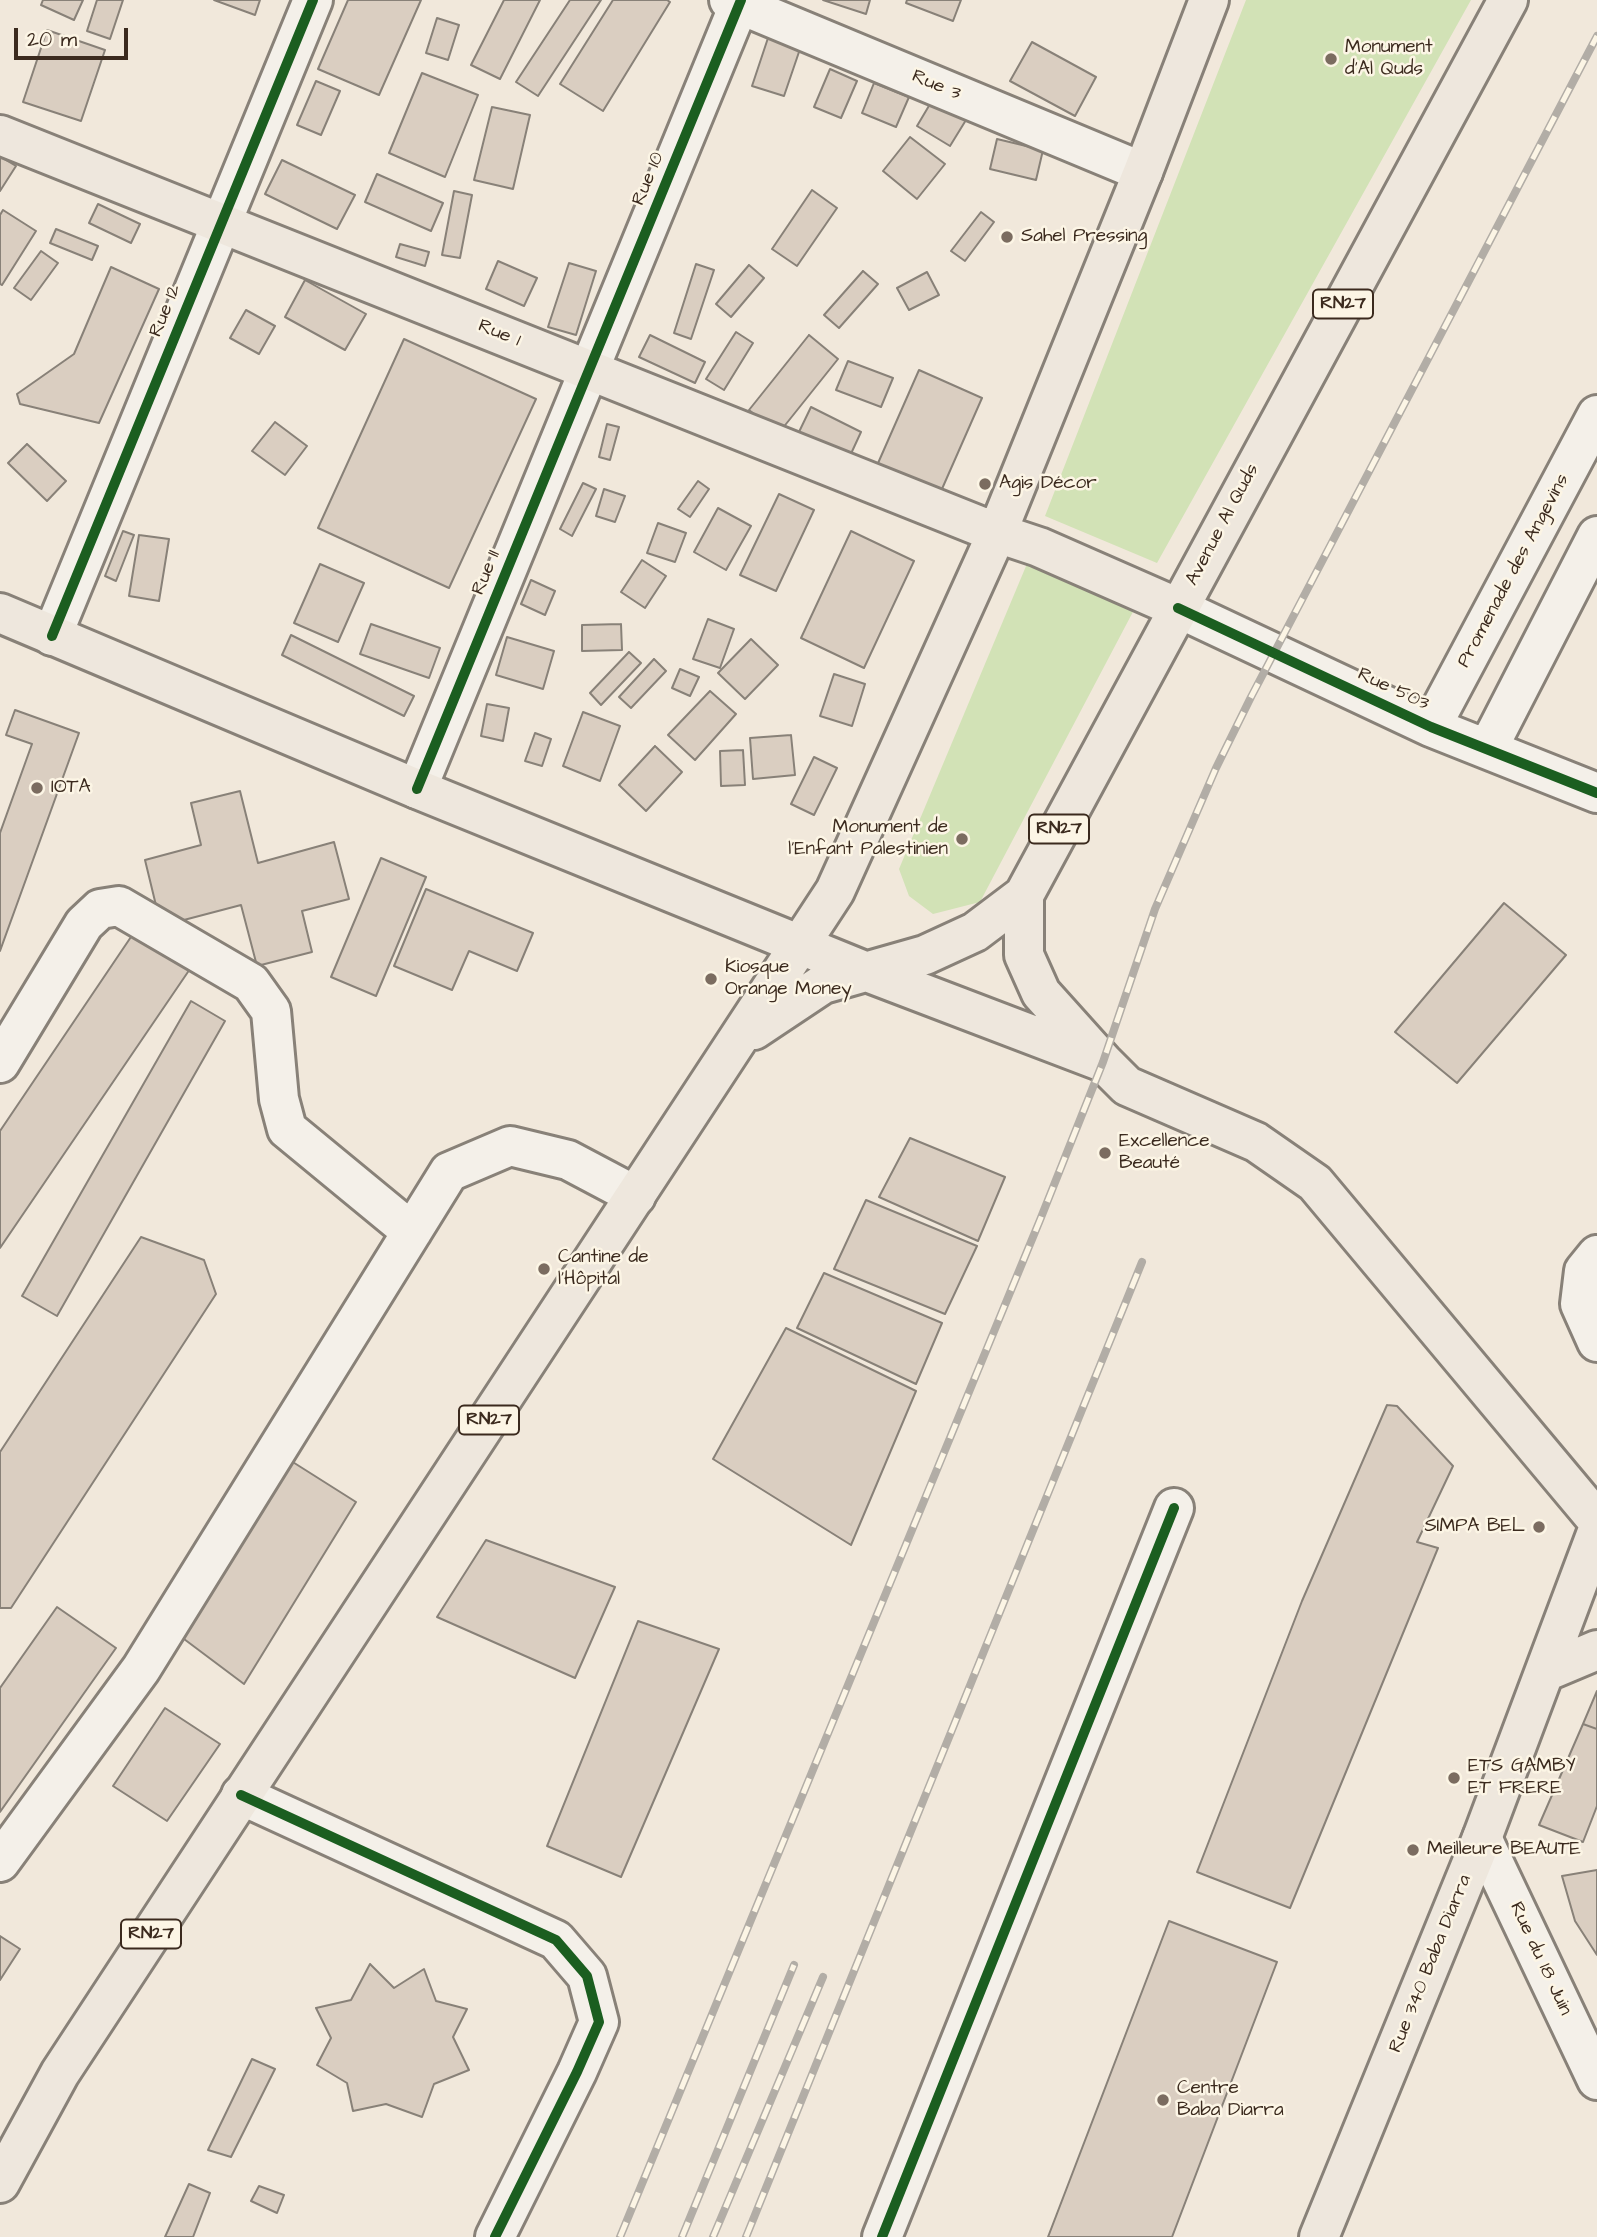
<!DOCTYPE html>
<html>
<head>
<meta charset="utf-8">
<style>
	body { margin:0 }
	#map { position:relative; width:1597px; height:2237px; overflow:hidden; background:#f1e8db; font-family:"Architects Daughter",sans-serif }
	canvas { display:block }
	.scale { position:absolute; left:14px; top:28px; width:114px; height:32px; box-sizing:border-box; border:4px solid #3b2a1e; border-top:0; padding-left:9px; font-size:21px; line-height:24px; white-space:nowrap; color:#3b2a1e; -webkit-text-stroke:5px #fcf5e5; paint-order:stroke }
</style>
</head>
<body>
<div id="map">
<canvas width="1597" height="2237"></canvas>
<div class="scale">20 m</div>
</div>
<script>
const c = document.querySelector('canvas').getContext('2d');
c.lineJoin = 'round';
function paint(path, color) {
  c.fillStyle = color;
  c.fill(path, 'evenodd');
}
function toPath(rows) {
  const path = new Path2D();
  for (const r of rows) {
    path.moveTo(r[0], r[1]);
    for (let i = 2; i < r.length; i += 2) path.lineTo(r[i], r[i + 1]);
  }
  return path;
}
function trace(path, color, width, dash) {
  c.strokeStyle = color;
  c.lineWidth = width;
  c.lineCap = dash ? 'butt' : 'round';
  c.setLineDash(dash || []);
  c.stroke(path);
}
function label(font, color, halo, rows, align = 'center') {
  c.font = font + ' "Architects Daughter",sans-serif';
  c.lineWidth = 5;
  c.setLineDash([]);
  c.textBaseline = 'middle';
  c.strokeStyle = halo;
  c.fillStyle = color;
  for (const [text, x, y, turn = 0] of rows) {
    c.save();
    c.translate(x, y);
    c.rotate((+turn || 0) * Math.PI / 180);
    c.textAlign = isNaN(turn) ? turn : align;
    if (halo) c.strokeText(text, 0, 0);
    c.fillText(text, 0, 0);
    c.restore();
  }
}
paint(toPath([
	[1246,0,1471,0,1157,563,1045,516],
	[1029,559,1135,608,980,902,933,914,909,896,899,869]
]), '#d2e2b6');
const building = toPath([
	[43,0,83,0,74,20,41,5,43,0],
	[97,0,123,0,110,39,87,31,97,0],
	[214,0,260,0,255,15,214,0],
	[348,0,421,0,379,95,318,69,348,0],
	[504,0,540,0,500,79,471,65,504,0],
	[570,0,601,0,538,96,516,82,570,0],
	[613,0,667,0,670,2,603,111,560,84,613,0],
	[823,0,870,0,866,14,823,0],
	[907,0,961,0,953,21,906,3,907,0],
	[437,18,459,25,448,60,426,53,437,18],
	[47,30,105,50,81,121,23,102,47,30],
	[768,38,800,49,784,96,752,86,768,38],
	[1032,42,1096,77,1075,116,1010,81,1032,42],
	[830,69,857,81,841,118,814,107,830,69],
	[422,73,478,95,445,177,389,153,422,73],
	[316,81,340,91,321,135,297,125,316,81],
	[874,83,909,97,896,127,862,113,874,83],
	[933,99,966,120,950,146,917,126,933,99],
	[492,107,530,115,513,189,474,180,492,107],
	[910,137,945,164,917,199,883,171,910,137],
	[997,139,1043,150,1036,180,990,169,997,139],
	[1,157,16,166,0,191,0,158,1,157],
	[282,160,355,195,337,229,265,194,282,160],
	[377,174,443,203,431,231,365,202,377,174],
	[812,190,837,208,797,266,772,249,812,190],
	[454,191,472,195,460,258,442,255,454,191],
	[98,204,140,224,131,243,89,223,98,204],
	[3,210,36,231,2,285,0,284,0,215,3,210],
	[981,212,994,222,965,261,951,251,981,212],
	[56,229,98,246,92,260,50,243,56,229],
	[400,244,429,252,425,266,396,257,400,244],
	[41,251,58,263,31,300,14,288,41,251],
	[498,261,537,278,524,306,486,289,498,261],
	[569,263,596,271,576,335,548,327,569,263],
	[696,264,714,270,691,339,674,333,696,264],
	[749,265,764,278,731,317,716,304,749,265],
	[111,267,159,289,99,423,20,404,17,394,74,354,111,267],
	[863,271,878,284,839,328,824,315,863,271],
	[927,272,939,295,909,310,897,288,927,272],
	[305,280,366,314,345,350,285,317,305,280],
	[246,310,275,326,259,354,230,338,246,310],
	[736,332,753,343,724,390,706,379,736,332],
	[650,335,705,362,695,383,639,357,650,335],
	[809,335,838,359,778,434,749,410,809,335],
	[404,339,536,399,449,588,318,528,404,339],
	[848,361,893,378,881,407,836,390,848,361],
	[919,370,982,398,938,498,875,470,919,370],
	[811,407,861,432,849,458,798,434,811,407],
	[275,422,307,446,285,475,252,451,275,422],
	[607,424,619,427,610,460,599,457,607,424],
	[27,444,66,481,47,501,8,463,27,444],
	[698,481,709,489,690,517,678,509,698,481],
	[583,483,596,489,572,536,560,529,583,483],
	[604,489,625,496,615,522,596,516,604,489],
	[779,494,814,510,776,591,740,575,779,494],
	[718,508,751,526,726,570,694,552,718,508],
	[658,523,686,533,675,562,647,553,658,523],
	[123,531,134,535,116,581,105,576,123,531],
	[851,531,914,561,864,668,801,638,851,531],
	[139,535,169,539,159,601,129,596,139,535],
	[642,560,666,576,645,608,621,592,642,560],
	[320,564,364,583,338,642,294,623,320,564],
	[531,580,555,591,545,615,521,604,531,580],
	[708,619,734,629,720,668,693,659,708,619],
	[371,624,440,648,429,678,360,654,371,624],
	[621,624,622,650,582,651,582,625,621,624],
	[291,635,414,696,404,716,282,655,291,635],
	[507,637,554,651,543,689,496,675,507,637],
	[751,639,778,665,745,699,718,673,751,639],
	[629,652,641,663,601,705,590,693,629,652],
	[654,659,666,671,631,708,619,697,654,659],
	[680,669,699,677,690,696,672,688,680,669],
	[834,674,865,684,852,726,820,716,834,674],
	[710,691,736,714,695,760,668,735,710,691],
	[487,704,509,708,503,741,481,736,487,704],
	[15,710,79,733,0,951,0,833,32,744,6,735,15,710],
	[583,712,620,726,600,781,563,766,583,712],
	[535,733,551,739,542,766,525,761,535,733],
	[791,735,795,775,753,779,750,738,791,735],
	[655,746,682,772,646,811,619,785,655,746],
	[743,750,745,785,721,786,720,751,743,750],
	[814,757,837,768,814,815,791,804,814,757],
	[240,791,258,863,334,842,349,899,302,911,312,952,257,966,241,905,161,926,145,860,201,845,191,803,240,791],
	[381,858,426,877,376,996,331,977,381,858],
	[426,889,533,933,517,971,469,951,452,990,394,966,426,889],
	[1504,903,1566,955,1457,1083,1395,1032,1504,903],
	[137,928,192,966,0,1248,0,1131,137,928],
	[191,1001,225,1021,57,1316,22,1296,191,1001],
	[910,1138,1005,1177,978,1241,879,1197,910,1138],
	[866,1200,977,1246,945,1314,834,1269,866,1200],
	[141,1237,204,1260,216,1294,11,1608,0,1608,0,1452,141,1237],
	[824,1273,942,1323,916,1384,797,1328,824,1273],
	[786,1328,916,1391,851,1545,713,1459,786,1328],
	[1387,1405,1397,1406,1453,1466,1417,1542,1438,1548,1290,1908,1197,1872,1302,1601,1387,1405],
	[288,1459,356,1502,244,1684,180,1636,288,1459],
	[486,1540,615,1587,575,1678,437,1617,486,1540],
	[57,1607,116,1648,0,1812,0,1688,57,1607],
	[638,1621,719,1649,621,1877,547,1846,638,1621],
	[1597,1691,1597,1729,1583,1724,1597,1691],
	[165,1708,220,1744,167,1821,113,1786,165,1708],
	[1583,1724,1597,1729,1597,1806,1583,1842,1539,1825,1583,1724],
	[1597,1870,1597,1955,1575,1921,1562,1876,1597,1870],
	[1169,1921,1277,1962,1172,2237,1048,2237,1169,1921],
	[0,1936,20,1949,0,1980,0,1936],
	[370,1964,394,1988,424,1969,436,2001,467,2009,453,2037,469,2070,434,2084,422,2117,386,2104,353,2111,347,2083,317,2065,331,2038,316,2008,351,2000,370,1964],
	[252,2059,275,2069,231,2157,208,2150,252,2059],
	[189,2184,210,2193,193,2237,165,2237,189,2184],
	[259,2186,284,2195,277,2213,251,2201,259,2186]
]);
paint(building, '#dacec1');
trace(building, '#888178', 2);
const minor = toPath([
	[729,0,1143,172],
	[1178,608,1431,727,1597,793],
	[52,636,313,0],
	[1431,727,1597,415],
	[1488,748,1597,536],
	[417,789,741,0],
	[0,1063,84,924,100,909,119,906,251,983,271,1011,279,1099,287,1129,412,1232],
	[1597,1255,1584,1271,1580,1304,1597,1342],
	[241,1795,556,1940,587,1976,599,2022,577,2072,495,2237],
	[1482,1838,1597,2080],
	[0,1862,141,1669,449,1172,510,1146,568,1160,636,1196],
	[882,2237,1174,1508]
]);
const major = toPath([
	[0,135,997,533,1039,547,1178,608],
	[0,613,417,789,867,972,1103,1062],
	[1024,895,1024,955,1041,993,1103,1062,1127,1086,1256,1142,1315,1183,1597,1520],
	[754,1030,823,984,925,955,975,932,1024,895,1508,0],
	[1545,1672,1597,1650],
	[0,2183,60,2073,835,891,997,533,1143,172,1209,0],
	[1319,2237,1482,1838,1597,1532]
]);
trace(minor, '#888178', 44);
trace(major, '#888178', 44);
trace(minor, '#f4f0e9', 38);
trace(major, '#eee7dd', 38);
const rail = toPath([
	[620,2237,1040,1220,1103,1062,1155,909,1216,768,1251,697,1597,36],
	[682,2237,794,1965],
	[713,2237,823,1977],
	[746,2237,1142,1262]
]);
trace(rail, '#b2ada6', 8);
trace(rail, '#fcf5e5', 5, [16]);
trace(toPath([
	[1178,608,1431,727,1597,793],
	[52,636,313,0],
	[417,789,741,0],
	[241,1795,556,1940,587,1976,599,2022,577,2072,495,2237],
	[882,2237,1174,1508]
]), '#1b5e20', 10);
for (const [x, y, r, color] of [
	[1331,59,7,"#7b6c60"],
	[1007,237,7,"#7b6c60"],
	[985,484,7,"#7b6c60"],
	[37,788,7,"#7b6c60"],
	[962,839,7,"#7b6c60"],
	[711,979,7,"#7b6c60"],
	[1105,1153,7,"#7b6c60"],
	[544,1269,7,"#7b6c60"],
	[1539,1527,7,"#7b6c60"],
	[1454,1778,7,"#7b6c60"],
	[1413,1850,7,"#7b6c60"],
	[1163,2100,7,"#7b6c60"]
]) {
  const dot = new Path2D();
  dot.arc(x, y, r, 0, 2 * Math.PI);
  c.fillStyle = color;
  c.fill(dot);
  trace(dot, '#fcf5e5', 2.5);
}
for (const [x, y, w] of [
	[1343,304,60],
	[1059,829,60],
	[489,1420,60],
	[151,1934,60]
]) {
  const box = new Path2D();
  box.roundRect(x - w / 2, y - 14.5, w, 29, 5);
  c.fillStyle = '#fcf5e5';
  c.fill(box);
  trace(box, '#3b2a1e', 2);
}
label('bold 18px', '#3b2a1e', null, [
	["RN27",1343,304],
	["RN27",1059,829],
	["RN27",489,1420],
	["RN27",151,1934]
]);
label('19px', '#3b2a1e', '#fcf5e5', [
	["Monument",1345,48],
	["d'Al Quds",1345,70],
	["Sahel Pressing",1021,237],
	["Agis Décor",999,484],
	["IOTA",51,788],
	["Monument de",948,828,"right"],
	["l'Enfant Palestinien",948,850,"right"],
	["Kiosque",725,968],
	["Orange Money",725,990],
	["Excellence",1119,1142],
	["Beauté",1119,1164],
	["Cantine de",558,1258],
	["l'Hôpital",558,1280],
	["SIMPA BEL",1525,1527,"right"],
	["ETS GAMBY",1468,1767],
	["ET FRERE",1468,1789],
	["Meilleure BEAUTE",1427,1850],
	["Centre",1177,2089],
	["Baba Diarra",1177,2111]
], 'left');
label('19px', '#3b2a1e', '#fcf5e5', [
	["Rue 3",936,86,23],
	["Rue 10",649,179,-68],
	["Rue 12",166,311,-68],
	["Rue 1",499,334,22],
	["Avenue Al Quds",1223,525,-62],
	["Promenade des Angevins",1514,571,-62],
	["Rue 11",487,573,-68],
	["Rue 503",1393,690,25],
	["Rue du 18 Juin",1540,1959,65],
	["Rue 340 Baba Diarra",1431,1964,-68]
]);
</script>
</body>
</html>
